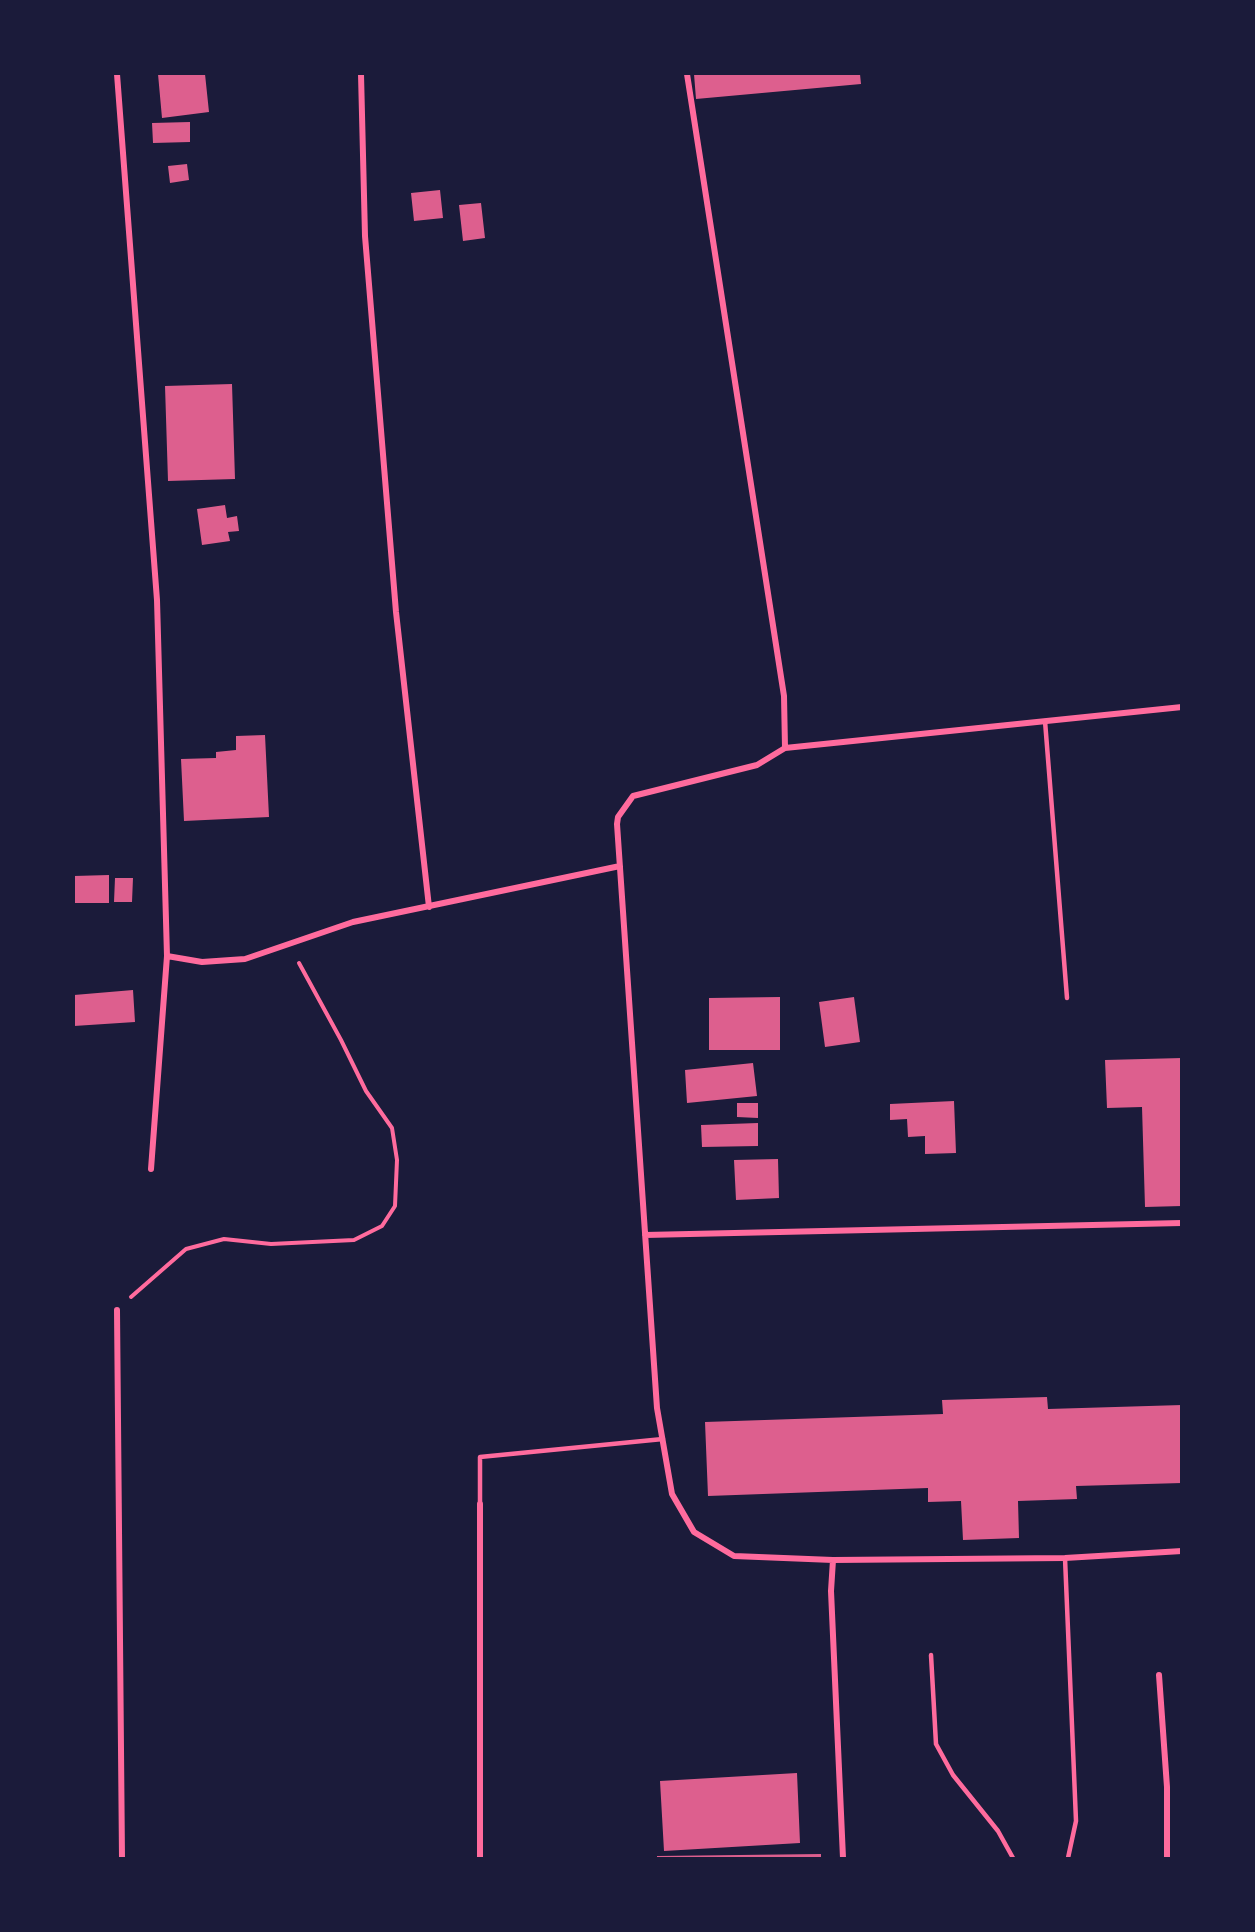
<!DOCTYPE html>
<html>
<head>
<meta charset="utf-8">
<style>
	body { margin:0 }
	#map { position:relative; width:1255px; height:1932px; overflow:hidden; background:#1b1b3a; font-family:Raleway,sans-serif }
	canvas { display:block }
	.frame { position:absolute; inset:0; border:75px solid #1b1b3a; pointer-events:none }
</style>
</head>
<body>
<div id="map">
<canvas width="1255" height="1932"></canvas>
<div class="frame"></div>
</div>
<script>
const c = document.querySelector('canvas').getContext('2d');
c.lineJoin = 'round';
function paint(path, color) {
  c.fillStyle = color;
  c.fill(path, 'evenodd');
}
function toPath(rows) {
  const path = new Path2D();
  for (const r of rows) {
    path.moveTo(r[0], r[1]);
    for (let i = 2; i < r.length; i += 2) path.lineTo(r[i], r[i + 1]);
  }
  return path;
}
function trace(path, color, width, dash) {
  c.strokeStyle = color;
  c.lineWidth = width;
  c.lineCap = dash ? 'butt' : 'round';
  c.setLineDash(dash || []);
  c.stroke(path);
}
paint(toPath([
	[158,74,205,74,209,112,162,118],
	[694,74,860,74,861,84,696,99],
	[190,122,190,142,153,143,152,123],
	[187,164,189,180,170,183,168,166],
	[440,190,443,218,414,221,411,193],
	[481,203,485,238,463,241,459,205],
	[232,384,235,479,168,481,165,386],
	[225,505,227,518,237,516,239,531,228,532,230,541,202,545,197,509],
	[265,735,269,817,184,821,181,759,216,758,216,752,236,750,236,736],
	[109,875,109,903,74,903,74,876],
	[115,878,133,878,132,902,114,902],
	[133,990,135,1022,74,1026,74,995],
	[780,997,780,1050,709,1050,709,998],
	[854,997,860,1042,825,1047,819,1002],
	[1182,1058,1182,1206,1145,1207,1142,1107,1107,1108,1105,1060],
	[753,1063,757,1096,687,1103,685,1070],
	[954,1101,956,1153,925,1154,925,1136,908,1137,907,1119,890,1120,890,1104],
	[737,1103,758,1103,758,1118,737,1117],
	[758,1123,758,1146,702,1147,701,1125],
	[778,1159,779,1198,736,1200,734,1160],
	[1047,1397,1048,1409,1182,1405,1182,1483,1076,1486,1077,1499,1018,1501,1019,1538,963,1540,961,1501,928,1502,928,1488,708,1496,705,1422,943,1414,942,1400],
	[797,1773,800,1843,664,1851,660,1781],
	[821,1854,821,1858,657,1858,657,1856]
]), '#dd5f8e');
trace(toPath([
	[131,1297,186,1249,224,1239,271,1244,354,1240,382,1226,395,1206,397,1160,392,1128,366,1091,341,1040,299,963]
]), '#ff6b9d', 4);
trace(toPath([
	[1045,721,1067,998],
	[480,1504,480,1457,663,1439],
	[1065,1558,1076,1821,1068,1858],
	[931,1655,936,1744,953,1775,998,1831,1013,1858]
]), '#ff6b9d', 4.5);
trace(toPath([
	[117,74,157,600,167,956,151,1169],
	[361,74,365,236,396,612,429,907],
	[687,74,784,696,785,748],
	[1182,707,785,748,757,765,633,796,618,817,617,824,657,1408,672,1494,694,1532,734,1556,833,1560,1065,1558,1182,1551],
	[167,956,202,962,245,959,353,922,620,866],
	[645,1235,1182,1223],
	[117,1310,122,1858],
	[480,1504,480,1858],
	[833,1560,831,1591,843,1858],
	[1159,1675,1167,1787,1167,1858]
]), '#ff6b9d', 6);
</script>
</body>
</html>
